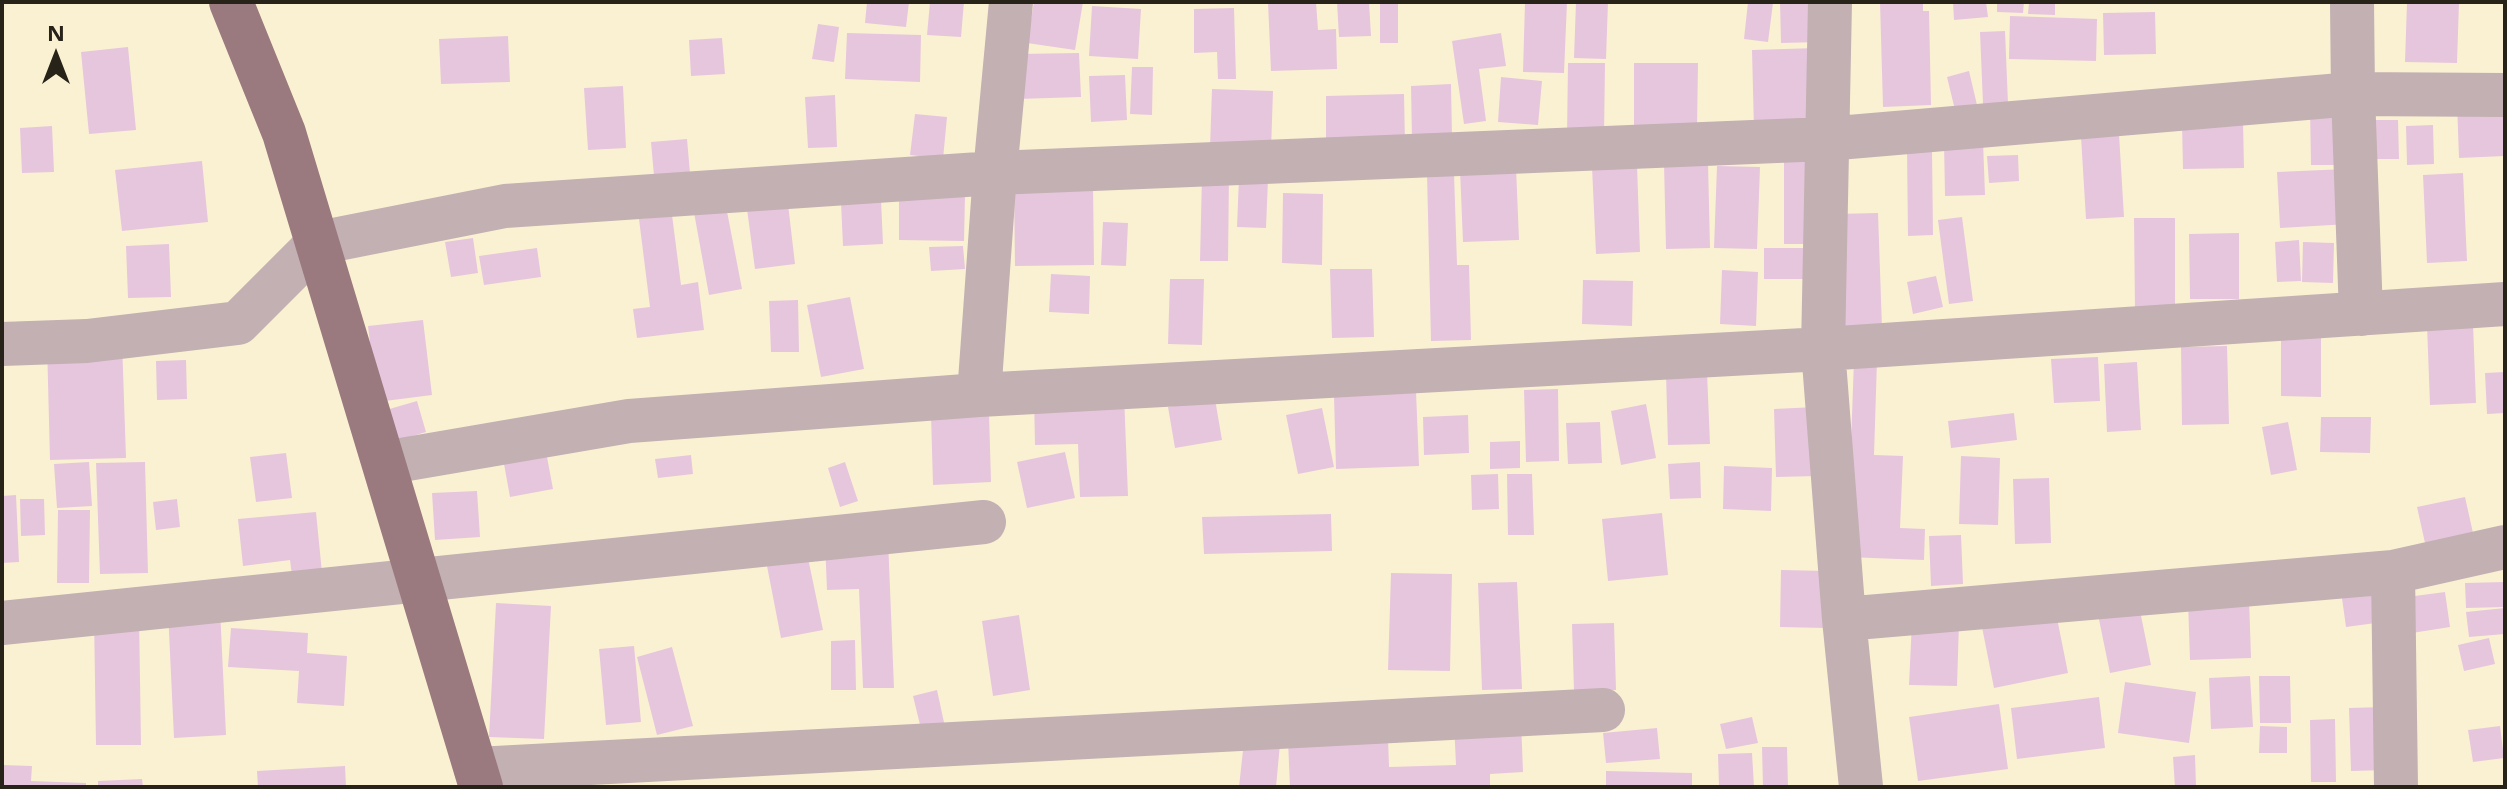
<!DOCTYPE html>
<html>
<head>
<meta charset="utf-8">
<style>
	body { margin:0 }
	#map { position:relative; width:2507px; height:789px; overflow:hidden; background:#faf1d3; font-family:"Noto Sans",sans-serif }
	canvas { display:block }
	.frame { position:absolute; inset:0; border:4px solid #272318; pointer-events:none }
	.north { position:absolute; left:16px; top:16px; width:80px; height:80px; -webkit-text-stroke:6px #faf1d3; paint-order:stroke; rotate:0deg; font-size:22px; font-weight:700; line-height:32px; text-align:center; color:#272318 }
	.north::after { content:''; display:block; margin:auto; width:28px; height:36px; background:#272318; clip-path:polygon(50% 0,100% 100%,50% 72%,0 100%) }
</style>
</head>
<body>
<div id="map">
<canvas width="2507" height="789"></canvas>
<div class="frame"></div>
<div class="north">N</div>
</div>
<script>
const c = document.querySelector('canvas').getContext('2d');
c.lineJoin = 'round';
function paint(path, color) {
  c.fillStyle = color;
  c.fill(path, 'evenodd');
}
function toPath(rows) {
  const path = new Path2D();
  for (const r of rows) {
    path.moveTo(r[0], r[1]);
    for (let i = 2; i < r.length; i += 2) path.lineTo(r[i], r[i + 1]);
  }
  return path;
}
function trace(path, color, width, dash) {
  c.strokeStyle = color;
  c.lineWidth = width;
  c.lineCap = dash ? 'butt' : 'round';
  c.setLineDash(dash || []);
  c.stroke(path);
}
paint(toPath([
	[867,2,909,2,906,27,865,23],
	[930,2,964,2,961,37,927,35],
	[1034,2,1083,2,1075,50,1027,43],
	[1268,2,1316,2,1318,30,1336,29,1337,69,1271,71],
	[1337,2,1369,2,1371,36,1339,37],
	[1380,2,1398,2,1398,43,1380,43],
	[1525,2,1567,2,1564,73,1523,72],
	[1576,2,1608,2,1606,59,1574,58],
	[1748,2,1773,3,1768,42,1744,39],
	[1780,2,1819,2,1820,42,1781,43],
	[1880,2,1923,2,1923,11,1929,11,1931,105,1883,107],
	[1953,2,1986,2,1988,17,1954,20],
	[1997,2,2024,2,2023,13,1997,12],
	[2029,2,2055,2,2055,15,2028,14],
	[2407,2,2459,2,2457,63,2405,62],
	[1092,6,1141,9,1138,59,1089,56],
	[1234,8,1236,79,1218,79,1217,52,1194,53,1194,9],
	[2155,12,2156,54,2104,55,2103,13],
	[2010,16,2097,19,2096,61,2009,59],
	[818,24,839,27,834,62,812,59],
	[2005,31,2008,104,1983,104,1980,32],
	[847,33,921,35,920,82,845,79],
	[1501,33,1506,66,1479,69,1486,121,1464,124,1452,41],
	[508,36,510,82,441,84,439,39],
	[722,38,725,74,691,76,689,40],
	[128,47,136,130,89,134,81,52],
	[1816,48,1818,129,1754,130,1752,50],
	[1079,53,1081,97,1018,99,1017,54],
	[1568,63,1605,63,1604,136,1567,136],
	[1634,63,1698,63,1697,128,1634,128],
	[1132,67,1153,67,1152,115,1130,114],
	[1969,71,1977,105,1955,110,1947,77],
	[1125,75,1127,120,1091,122,1089,76],
	[1501,77,1542,81,1538,125,1498,122],
	[1451,84,1452,138,1412,139,1411,86],
	[623,86,626,148,588,150,584,88],
	[1212,89,1273,91,1271,150,1210,148],
	[1404,94,1405,144,1326,145,1326,96],
	[835,95,837,147,808,148,805,97],
	[2505,101,2505,156,2459,158,2457,103],
	[2310,108,2347,108,2349,165,2311,165],
	[915,114,947,117,943,159,910,155],
	[2371,120,2398,120,2399,159,2371,159],
	[2243,122,2244,168,2183,169,2182,123],
	[2433,125,2434,164,2407,165,2406,126],
	[52,126,54,172,22,173,20,128],
	[2119,134,2124,217,2086,219,2081,137],
	[687,139,690,173,654,176,651,142],
	[1983,141,1985,195,1945,196,1944,142],
	[1907,149,1932,149,1933,235,1908,236],
	[2018,155,2019,181,1989,183,1987,156],
	[1784,160,1813,160,1812,244,1784,244],
	[202,161,208,222,122,231,115,170],
	[1708,162,1710,248,1666,249,1664,163],
	[1637,165,1640,252,1596,254,1592,167],
	[1717,166,1760,167,1757,249,1714,248],
	[1516,167,1519,240,1463,242,1460,170],
	[2346,169,2349,224,2280,228,2277,172],
	[1454,173,1457,265,1469,265,1471,340,1431,341,1427,174],
	[2463,173,2467,261,2427,263,2423,175],
	[1202,175,1229,175,1228,261,1200,261],
	[1239,177,1268,179,1266,228,1237,227],
	[1093,184,1094,265,1015,266,1014,186],
	[899,193,965,195,964,241,899,240],
	[1283,193,1323,194,1322,265,1282,263],
	[881,200,883,244,843,246,841,202],
	[725,201,742,289,709,295,693,207],
	[788,204,795,264,755,269,747,209],
	[1878,213,1882,328,1839,330,1835,214],
	[672,215,681,285,698,282,704,330,637,338,633,309,650,307,639,219],
	[1962,217,1973,301,1949,304,1938,220],
	[2134,218,2175,218,2175,312,2135,312],
	[1103,222,1128,223,1126,266,1101,265],
	[2239,233,2239,299,2190,299,2189,234],
	[473,238,478,273,451,277,445,242],
	[2299,240,2301,281,2277,282,2275,242],
	[2303,242,2334,243,2333,283,2302,282],
	[169,244,171,297,128,298,126,246],
	[963,246,965,269,931,271,929,247],
	[537,248,541,277,484,285,479,256],
	[1764,248,1803,248,1803,279,1764,279],
	[1330,269,1372,269,1374,337,1332,338],
	[1722,270,1758,272,1756,326,1720,324],
	[1051,274,1090,276,1089,314,1049,312],
	[1936,276,1943,307,1913,314,1907,282],
	[1170,279,1204,279,1202,345,1168,344],
	[1583,280,1633,281,1632,326,1582,324],
	[850,297,864,369,821,377,807,305],
	[798,300,799,352,771,352,769,301],
	[423,320,432,395,377,402,368,326],
	[2473,324,2476,403,2430,405,2427,325],
	[2281,332,2321,333,2321,397,2281,396],
	[122,341,126,458,50,460,47,343],
	[2227,346,2229,424,2182,425,2181,347],
	[2098,357,2100,401,2054,403,2051,359],
	[1854,359,1877,360,1874,455,1903,456,1900,528,1925,529,1924,560,1847,557],
	[186,360,187,399,157,400,156,361],
	[2137,362,2141,430,2107,432,2104,364],
	[1707,372,1710,444,1668,445,1666,373],
	[2505,372,2505,413,2487,414,2485,373],
	[1558,389,1559,461,1526,462,1524,390],
	[1416,391,1419,466,1336,469,1334,396],
	[1124,395,1128,496,1080,497,1078,444,1035,445,1034,397],
	[1215,399,1222,440,1175,448,1168,407],
	[417,401,426,432,396,441,386,410],
	[1646,404,1656,458,1621,465,1611,411],
	[1816,407,1818,476,1776,477,1774,409],
	[1322,408,1334,467,1298,474,1286,415],
	[989,413,991,482,933,485,931,414],
	[2014,413,2017,440,1951,448,1948,421],
	[1468,415,1469,453,1424,455,1423,417],
	[2321,417,2371,417,2370,453,2320,452],
	[1600,422,1602,463,1568,464,1566,423],
	[2288,422,2297,470,2271,475,2262,427],
	[1520,441,1520,468,1490,469,1490,442],
	[1065,452,1075,498,1027,508,1017,462],
	[286,453,292,498,256,502,250,457],
	[691,455,693,474,658,478,655,459],
	[1961,456,2000,458,1998,525,1959,524],
	[547,457,553,489,510,497,504,464],
	[89,462,92,506,57,508,54,464],
	[145,462,148,573,100,574,96,463],
	[845,462,858,501,840,507,828,468],
	[1700,462,1701,498,1670,499,1668,464],
	[1724,466,1772,468,1771,511,1723,509],
	[1498,474,1499,509,1472,510,1471,475],
	[1507,474,1532,474,1534,535,1508,535],
	[2049,478,2051,543,2015,544,2013,479],
	[477,491,480,537,435,540,432,493],
	[16,495,19,562,2,563,2,496],
	[2465,497,2473,533,2425,543,2417,507],
	[20,499,44,499,45,535,21,536],
	[177,499,180,527,156,530,153,502],
	[58,510,90,510,89,583,57,583],
	[316,512,322,573,292,576,290,560,243,566,238,519],
	[1662,513,1668,575,1608,581,1602,519],
	[1331,514,1332,551,1204,554,1202,517],
	[1961,535,1963,584,1931,586,1929,536],
	[888,539,894,688,863,688,859,589,827,590,825,542],
	[808,558,823,630,781,638,767,566],
	[1781,570,1828,571,1826,628,1780,627],
	[1391,573,1452,574,1450,671,1388,670],
	[1517,582,1522,689,1482,690,1478,583],
	[2505,582,2505,607,2466,608,2465,583],
	[2379,586,2383,622,2346,627,2341,591],
	[2445,592,2450,627,2412,633,2407,597],
	[2137,596,2151,665,2110,673,2096,605],
	[2249,598,2251,658,2190,660,2188,601],
	[496,603,551,606,544,739,489,737],
	[2505,608,2505,634,2469,637,2466,612],
	[220,609,226,735,174,738,168,611],
	[2056,613,2068,673,1994,688,1982,627],
	[1019,615,1030,690,993,696,982,621],
	[139,616,141,745,96,745,94,617],
	[1912,621,1959,623,1957,686,1909,685],
	[1614,623,1616,690,1574,692,1572,624],
	[231,628,308,633,307,653,347,656,344,706,297,703,299,671,228,667],
	[2489,638,2495,664,2464,671,2458,645],
	[855,640,856,690,831,690,831,641],
	[634,646,641,722,606,725,599,649],
	[672,647,693,726,657,735,637,657],
	[2250,676,2253,727,2211,729,2209,678],
	[2259,676,2290,676,2291,723,2260,723],
	[2125,682,2196,692,2189,743,2118,733],
	[937,690,945,727,922,733,913,696],
	[2099,697,2105,748,2017,759,2011,708],
	[1999,704,2008,769,1918,781,1909,717],
	[2385,707,2387,770,2351,771,2349,708],
	[1752,717,1758,743,1726,749,1720,724],
	[2335,719,2336,782,2311,782,2310,720],
	[1521,721,1523,772,1490,774,1490,787,1290,787,1288,741,1388,737,1389,767,1456,765,1454,724],
	[2260,726,2287,727,2287,753,2259,753],
	[2500,726,2504,758,2473,762,2468,730],
	[1657,728,1660,759,1606,763,1603,733],
	[1244,741,1280,744,1276,787,1239,787],
	[1762,747,1787,747,1788,787,1763,787],
	[1752,753,1754,787,1719,787,1718,754],
	[2195,755,2196,787,2175,787,2173,757],
	[2,765,32,766,31,781,86,783,86,787,2,787],
	[345,766,346,787,258,787,257,771],
	[1606,771,1692,773,1692,787,1606,787],
	[142,779,143,787,98,787,98,781]
]), '#e6c6dd');
trace(toPath([
	[1830,2,1823,349,1844,619,1861,787],
	[2361,314,2353,94,2505,95],
	[2,344,87,341,238,323,318,243,505,206,995,173,1826,139,2353,94,2352,2],
	[979,395,995,173,1011,2],
	[384,463,629,421,979,395,1823,349,2505,304],
	[2393,572,2396,787],
	[1844,619,2393,572,2505,547],
	[2,623,984,522],
	[476,769,1603,710]
]), '#c2b0b2', 44);
trace(toPath([
	[231,2,284,133,481,787]
]), '#9a7a7e', 44);
</script>
</body>
</html>
